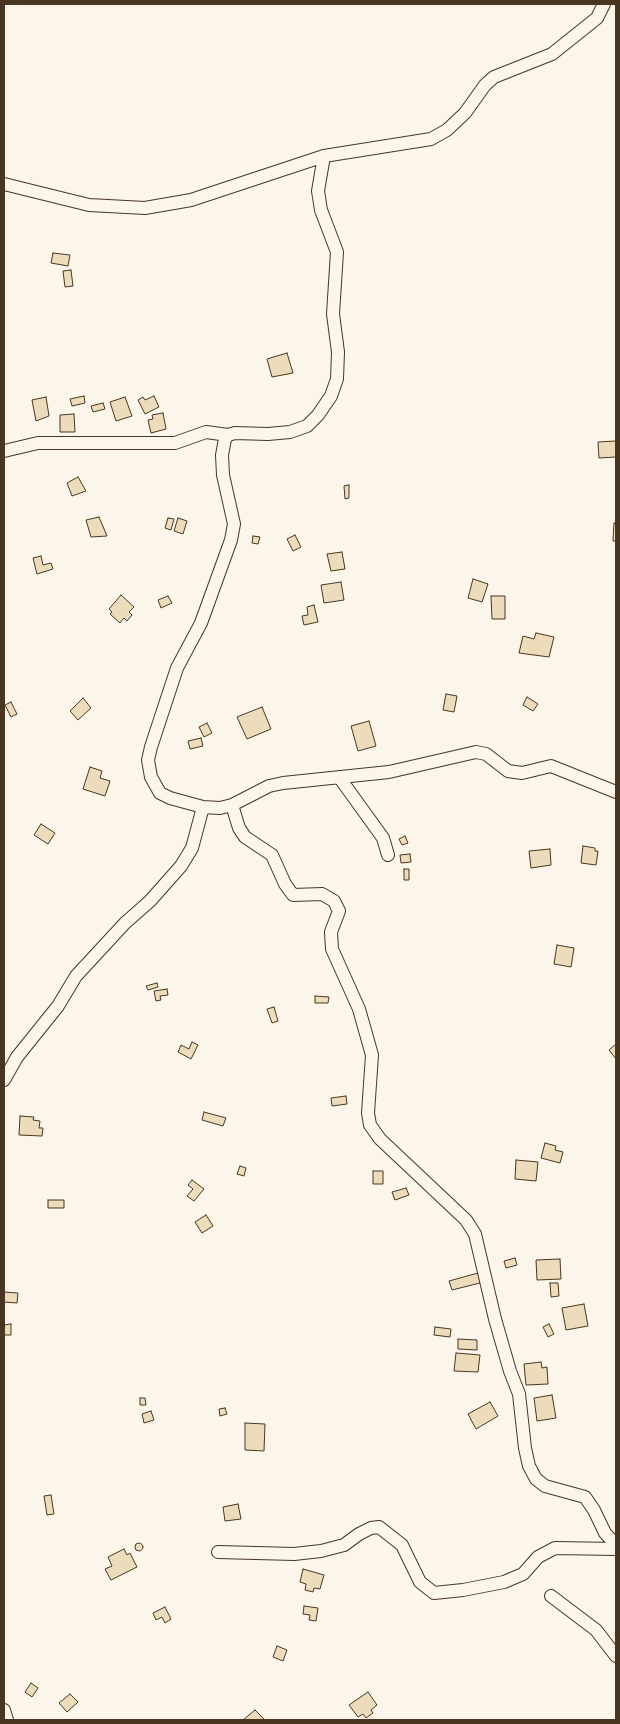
<!DOCTYPE html>
<html>
<head>
<meta charset="utf-8">
<style>
	body { margin:0 }
	#map { position:relative; width:620px; height:1724px; overflow:hidden; background:#fbf6e9; font-family:Lato,sans-serif }
	canvas { display:block }
	.frame { position:absolute; inset:0; border:5px solid #4a3520; pointer-events:none }
</style>
</head>
<body>
<div id="map">
<canvas width="620" height="1724"></canvas>
<div class="frame"></div>
</div>
<script>
const c = document.querySelector('canvas').getContext('2d');
c.lineJoin = 'round';
function paint(path, color) {
  c.fillStyle = color;
  c.fill(path, 'evenodd');
}
function toPath(rows) {
  const path = new Path2D();
  for (const r of rows) {
    if (r.length === 3) {
      path.moveTo(r[0] + r[2], r[1]);
      path.arc(r[0], r[1], r[2], 0, 2 * Math.PI);
      continue;
    }
    path.moveTo(r[0], r[1]);
    for (let i = 2; i < r.length; i += 2) path.lineTo(r[i], r[i + 1]);
  }
  return path;
}
function trace(path, color, width, dash) {
  c.strokeStyle = color;
  c.lineWidth = width;
  c.lineCap = dash ? 'butt' : 'round';
  c.setLineDash(dash || []);
  c.stroke(path);
}
const building = toPath([
	[53,253,70,255,68,266,51,263,53,253],
	[71,270,73,286,65,287,63,271,71,270],
	[287,353,293,373,272,377,267,359,287,353],
	[84,396,85,403,72,406,70,399,84,396],
	[154,396,159,407,145,414,138,400,143,397,145,400,154,396],
	[46,397,49,416,36,421,32,400,46,397],
	[125,397,132,416,116,421,110,402,125,397],
	[103,403,105,409,93,412,91,406,103,403],
	[163,413,166,429,151,433,148,420,153,419,152,415,163,413],
	[74,414,75,432,60,432,60,415,74,414],
	[616,441,616,457,599,458,598,442,616,441],
	[78,477,86,491,72,496,67,483,78,477],
	[349,485,349,498,345,499,344,486,349,485],
	[99,517,107,536,91,537,86,520,99,517],
	[168,518,174,519,171,530,165,528,168,518],
	[178,518,187,521,183,534,174,531,178,518],
	[614,523,616,524,616,541,613,541,614,523],
	[295,535,301,547,293,551,287,539,295,535],
	[253,536,260,537,258,544,252,543,253,536],
	[342,552,345,569,331,571,327,554,342,552],
	[41,556,43,565,51,563,53,569,37,574,33,558,41,556],
	[473,579,488,584,482,602,468,598,473,579],
	[341,582,344,600,324,603,321,585,341,582],
	[121,595,134,607,129,612,132,615,127,621,124,618,120,623,110,614,112,612,109,609,121,595],
	[168,596,172,603,161,608,158,600,168,596],
	[491,596,505,596,505,619,492,619,491,596],
	[314,605,318,622,304,625,302,616,308,615,307,607,314,605],
	[536,633,554,637,549,657,519,653,523,636,534,639,536,633],
	[446,694,457,696,454,712,443,710,446,694],
	[527,697,538,704,533,711,523,705,527,697],
	[83,698,91,708,78,720,70,711,83,698],
	[11,702,17,714,11,717,5,705,11,702],
	[262,707,271,729,247,739,237,717,262,707],
	[369,721,376,746,358,751,351,726,369,721],
	[207,723,212,733,204,737,199,727,207,723],
	[201,738,203,746,190,749,188,741,201,738],
	[90,767,102,771,100,778,110,781,105,796,83,789,90,767],
	[41,824,55,833,48,844,34,835,41,824],
	[405,836,408,843,402,845,399,839,405,836],
	[583,846,595,848,595,851,598,851,596,865,581,863,583,846],
	[550,849,551,865,531,868,529,851,550,849],
	[410,854,411,862,401,863,400,855,410,854],
	[404,869,409,869,409,880,404,880,404,869],
	[557,945,574,948,571,967,554,964,557,945],
	[157,983,158,987,148,990,146,986,157,983],
	[167,989,168,995,160,996,161,1000,156,1001,154,991,167,989],
	[315,996,329,997,328,1003,315,1003,315,996],
	[274,1007,278,1021,272,1023,267,1009,274,1007],
	[192,1042,198,1045,191,1059,178,1052,181,1045,189,1049,192,1042],
	[616,1044,616,1059,609,1050,616,1044],
	[346,1096,347,1104,332,1106,331,1098,346,1096],
	[204,1112,226,1118,223,1126,202,1120,204,1112],
	[20,1116,34,1117,33,1120,40,1121,39,1128,43,1128,42,1136,19,1135,20,1116],
	[545,1143,556,1146,555,1150,563,1152,560,1163,541,1158,545,1143],
	[516,1160,538,1162,536,1181,515,1179,516,1160],
	[240,1166,246,1168,244,1176,237,1174,240,1166],
	[373,1171,383,1171,383,1184,373,1184,373,1171],
	[192,1180,204,1189,194,1201,187,1196,193,1189,188,1185,192,1180],
	[406,1188,409,1195,395,1200,392,1192,406,1188],
	[48,1200,64,1200,64,1208,48,1208,48,1200],
	[206,1215,213,1226,202,1233,195,1222,206,1215],
	[515,1258,517,1265,506,1268,504,1261,515,1258],
	[560,1259,561,1279,537,1280,536,1260,560,1259],
	[478,1273,480,1283,452,1290,449,1281,478,1273],
	[550,1283,558,1283,559,1296,551,1297,550,1283],
	[4,1292,18,1293,17,1303,4,1302,4,1292],
	[584,1304,588,1326,566,1330,562,1308,584,1304],
	[11,1324,11,1335,4,1335,4,1325,11,1324],
	[549,1324,554,1334,548,1337,543,1327,549,1324],
	[435,1327,451,1329,450,1337,434,1335,435,1327],
	[458,1339,477,1340,477,1350,458,1349,458,1339],
	[456,1353,480,1355,478,1372,454,1371,456,1353],
	[541,1362,542,1368,547,1367,548,1384,526,1385,524,1364,541,1362],
	[552,1395,556,1418,537,1421,534,1398,552,1395],
	[140,1398,145,1398,146,1405,140,1405,140,1398],
	[490,1402,498,1416,476,1429,468,1414,490,1402],
	[225,1408,227,1414,220,1416,219,1409,225,1408],
	[151,1411,154,1420,144,1423,142,1414,151,1411],
	[245,1423,265,1424,264,1451,245,1450,245,1423],
	[51,1495,54,1514,47,1515,44,1496,51,1495],
	[238,1504,241,1519,225,1521,223,1507,238,1504],
	[139,1547,4],
	[124,1549,127,1555,130,1553,137,1567,111,1580,105,1569,112,1566,108,1557,124,1549],
	[303,1569,324,1575,320,1589,314,1588,313,1592,305,1590,306,1584,300,1582,303,1569],
	[304,1606,318,1608,316,1621,309,1620,310,1615,303,1614,304,1606],
	[165,1607,171,1619,165,1623,162,1617,156,1620,153,1613,165,1607],
	[277,1646,287,1650,283,1661,273,1657,277,1646],
	[31,1683,38,1688,32,1697,25,1692,31,1683],
	[368,1692,377,1705,371,1710,373,1713,366,1718,363,1714,358,1717,349,1705,368,1692],
	[70,1694,78,1702,67,1712,59,1703,70,1694],
	[255,1710,265,1720,243,1720,255,1710]
]);
paint(building, '#ecdcbc');
trace(building, '#4a3520', 1);
const street = toPath([
	[324,156,318,191,321,210,337,252,333,314,338,352,337,379,331,396,318,415,307,426,290,432,268,434,235,433,228,435,225,439,222,455,223,475,234,524,231,540,201,623,177,668,151,747,148,760,151,777,160,793,170,798,203,807,220,808,232,805,269,786,283,783,389,772,476,752,486,754,508,771,522,773,551,766,616,792],
	[4,184,89,205,145,208,191,200,324,156,431,139,447,130,465,113,485,85,494,77,552,54,597,18,604,4],
	[4,451,38,443,175,443,206,432,228,435],
	[339,777,383,838,388,855],
	[232,805,239,828,245,837,272,855,285,884,293,895,322,894,334,901,339,911,331,932,332,949,359,1009,372,1055,368,1113,370,1125,380,1139,466,1220,475,1234,495,1319,510,1371,519,1394,525,1448,529,1466,536,1479,545,1486,585,1497,594,1510,605,1533,616,1545],
	[4,1080,17,1057,58,1006,76,976,125,923,150,901,181,866,192,848,203,807],
	[218,1552,294,1554,321,1551,344,1545,359,1534,371,1528,379,1527,402,1545,420,1582,434,1593,463,1590,504,1582,523,1574,538,1557,555,1548,616,1549],
	[551,1596,596,1630,616,1656],
	[4,1710,7,1720]
]);
trace(street, '#4a3520', 14);
trace(street, '#fbf6e9', 12);
</script>
</body>
</html>
